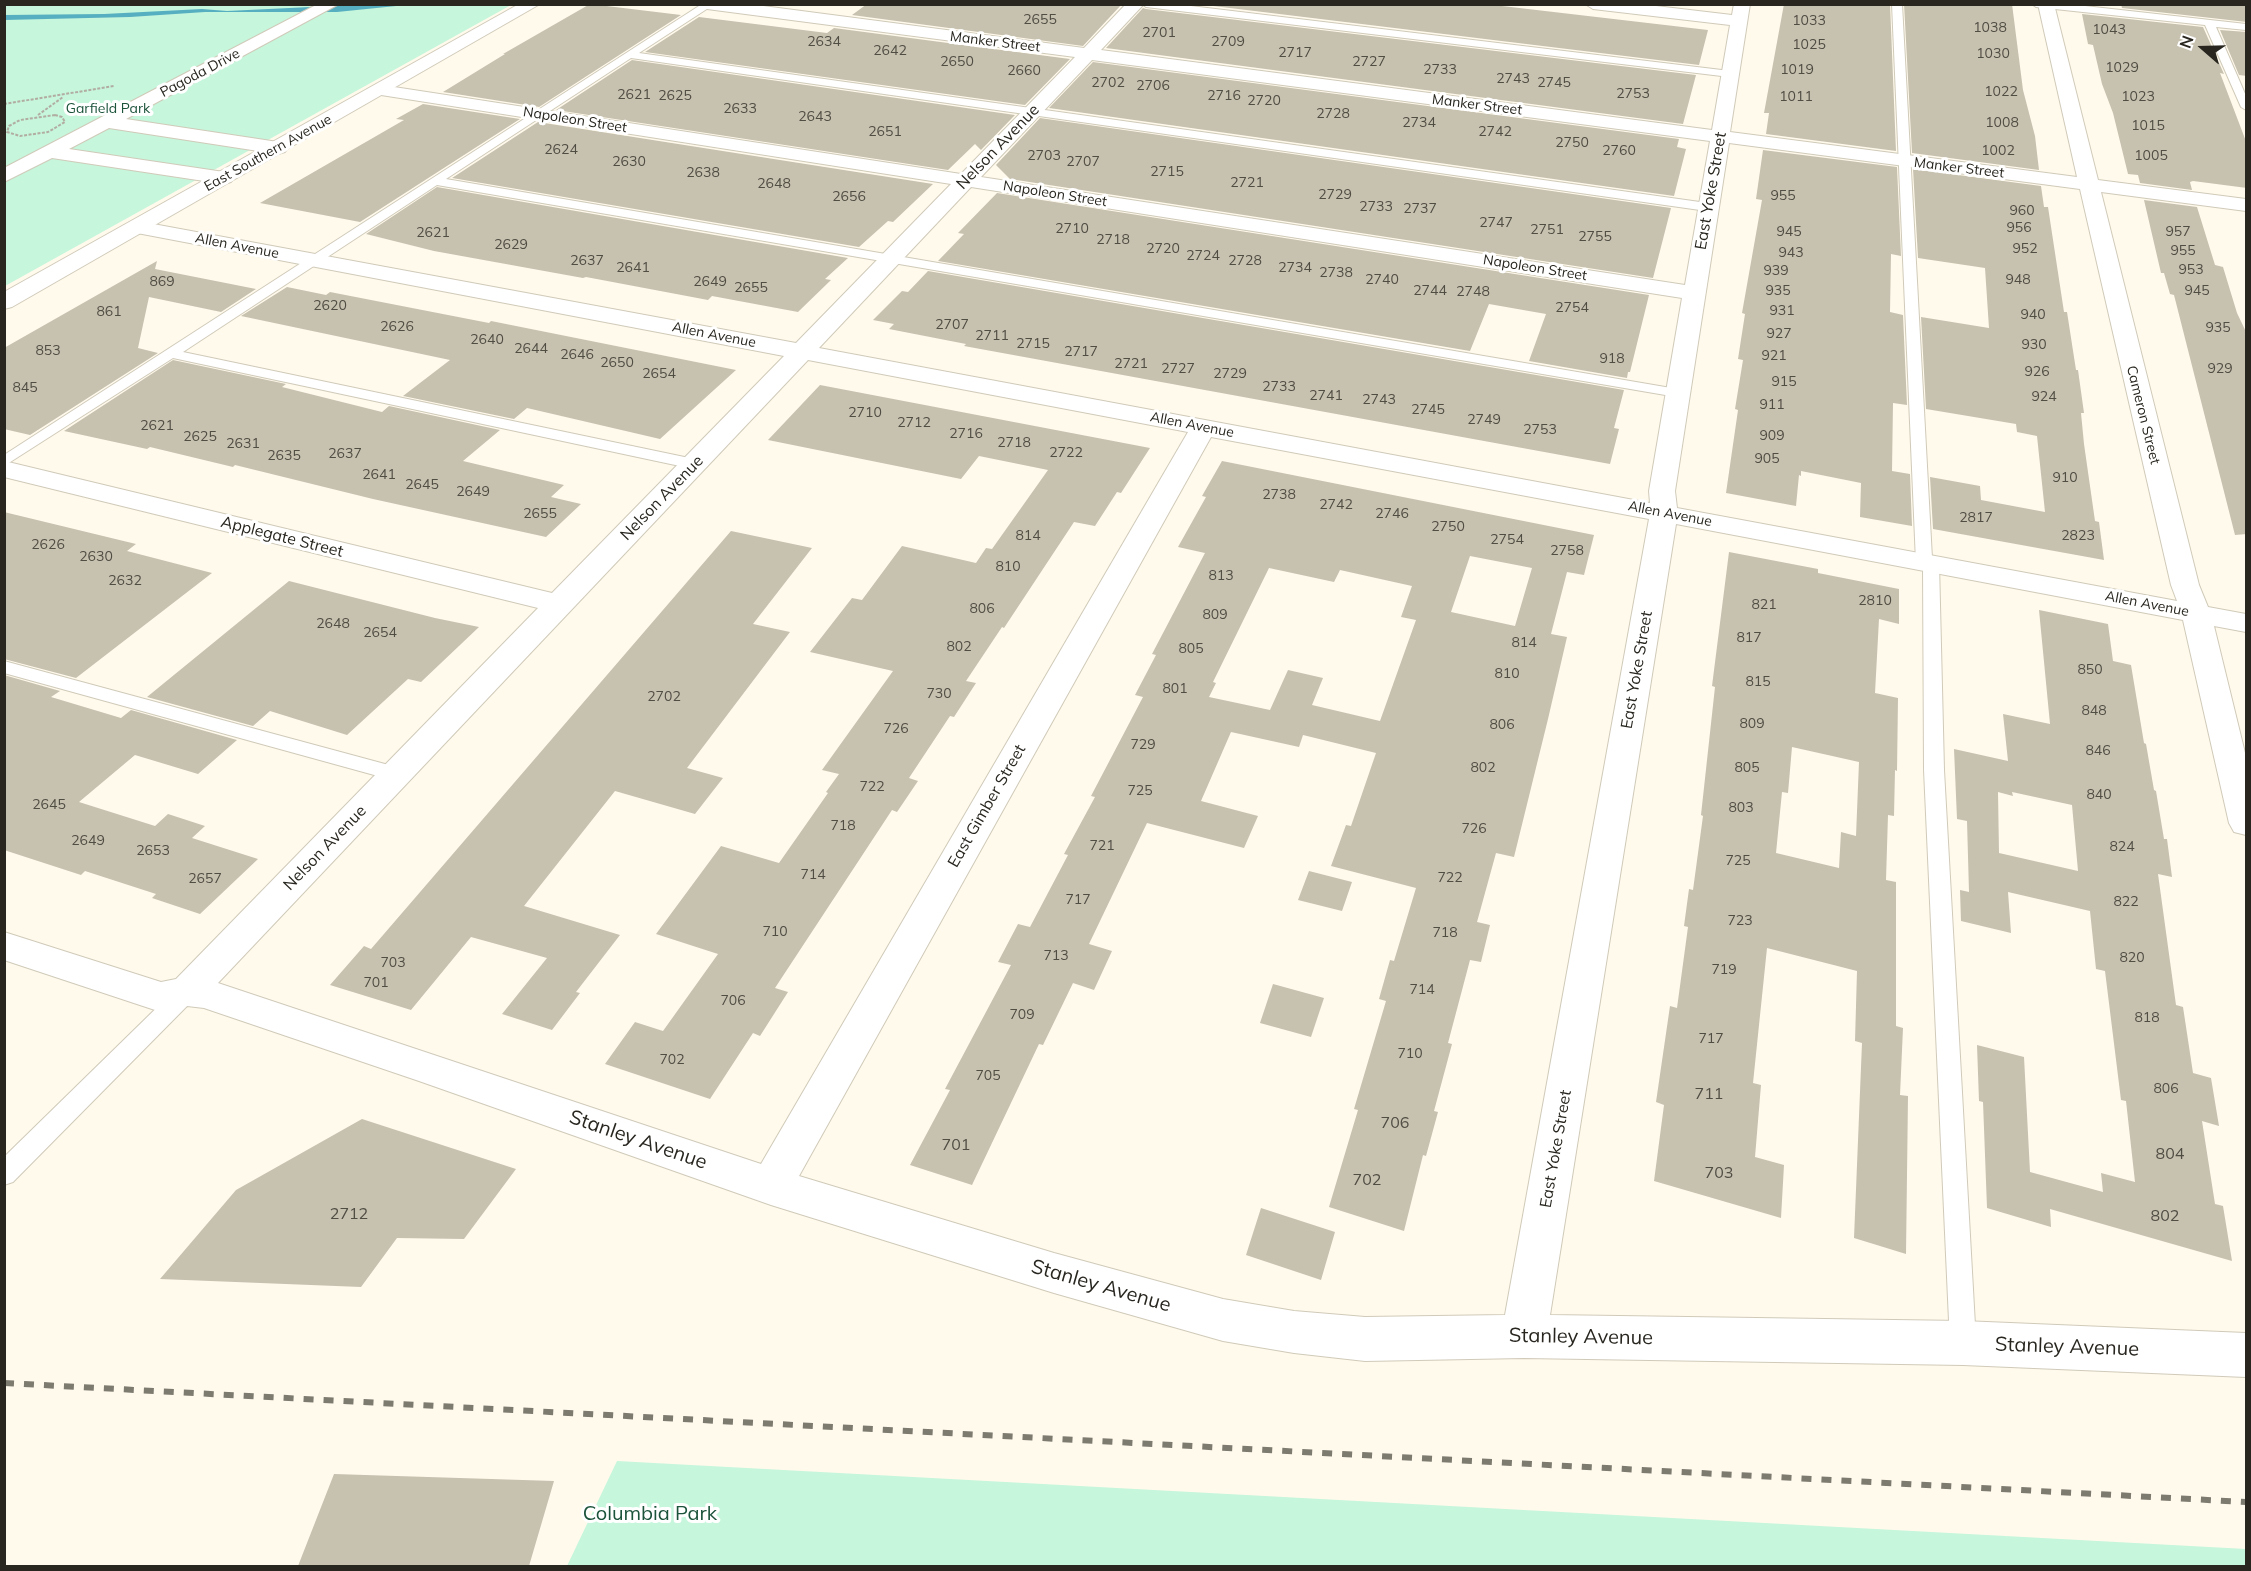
<!DOCTYPE html>
<html>
<head>
<meta charset="utf-8">
<style>
	body { margin:0 }
	#map { position:relative; width:2251px; height:1571px; overflow:hidden; background:#fffaec; font-family:Mulish,sans-serif }
	canvas { display:block }
	.frame { position:absolute; inset:0; border:6px solid #28261f; pointer-events:none }
	.north { position:absolute; left:2173px; top:18px; width:60px; height:60px; -webkit-text-stroke:4px #fff; paint-order:stroke; rotate:290deg; font-size:16px; font-weight:700; line-height:24px; text-align:center; color:#28261f }
	.north::after { content:''; display:block; margin:auto; width:21px; height:27px; background:#28261f; clip-path:polygon(50% 0,100% 100%,50% 72%,0 100%) }
</style>
</head>
<body>
<div id="map">
<canvas width="2251" height="1571"></canvas>
<div class="frame"></div>
<div class="north">N</div>
</div>
<script>
const c = document.querySelector('canvas').getContext('2d');
c.lineJoin = 'round';
function paint(path, color) {
  c.fillStyle = color;
  c.fill(path, 'evenodd');
}
function toPath(rows) {
  const path = new Path2D();
  for (const r of rows) {
    path.moveTo(r[0], r[1]);
    for (let i = 2; i < r.length; i += 2) path.lineTo(r[i], r[i + 1]);
  }
  return path;
}
function trace(path, color, width, dash) {
  c.strokeStyle = color;
  c.lineWidth = width;
  c.lineCap = dash ? 'butt' : 'round';
  c.setLineDash(dash || []);
  c.stroke(path);
}
function label(font, color, halo, rows, align = 'center') {
  c.font = font + ' Mulish,sans-serif';
  c.lineWidth = 6;
  c.setLineDash([]);
  c.textBaseline = 'middle';
  c.strokeStyle = halo;
  c.fillStyle = color;
  for (const [text, x, y, turn = 0] of rows) {
    c.save();
    c.translate(x, y);
    c.rotate((+turn || 0) * Math.PI / 180);
    c.textAlign = isNaN(turn) ? turn : align;
    if (halo) c.strokeText(text, 0, 0);
    c.fillText(text, 0, 0);
    c.restore();
  }
}
paint(toPath([
	[5,5,511,5,5,286],
	[617,1461,2246,1549,2246,1566,567,1566]
]), '#c6f6dc');
paint(toPath([
	[373,4,406,5,337,12,205,12,130,17,5,20,5,15,104,14,202,9,227,11]
]), '#56afc0');
paint(toPath([
	[590,4,681,15,539,107,443,92,505,54,503,54],
	[867,4,1122,4,1083,46,852,15],
	[1197,4,1485,4,1708,30,1699,65],
	[1784,4,1890,4,1896,151,1766,134,1769,113,1764,113],
	[1904,4,2012,4,2023,90,2035,136,2039,170,1912,153],
	[2121,4,2247,4,2247,22,2122,8],
	[1143,8,1146,9,1696,75,1683,124,1106,48],
	[2082,14,2203,27,2224,74,2220,73,2247,144,2247,188,2193,181,2190,182,2192,190,2140,183,2138,175,2128,174,2113,113,2102,84,2093,45,2088,44],
	[699,17,827,33,834,28,1070,59,1025,105,645,52],
	[2220,30,2247,32,2247,76,2239,75],
	[632,60,1015,115,981,150,975,144,948,170,556,110],
	[1093,62,1679,139,1677,147,1686,149,1674,196,1049,108],
	[423,104,520,119,360,222,260,203,404,120,396,119],
	[1040,118,1671,208,1653,278,1010,179,996,165],
	[538,122,933,184,893,222,888,221,859,247,452,178],
	[1763,150,1897,167,1901,256,1891,254,1890,312,1903,315,1907,405,1893,403,1892,471,1910,474,1912,526,1860,517,1861,483,1801,471,1801,476,1799,475,1796,506,1726,493,1738,410,1735,409,1743,360,1738,359,1745,314,1742,313,1762,200,1756,199],
	[1913,169,2041,186,2044,207,2048,207,2064,312,2067,312,2076,370,2078,370,2084,413,2081,413,2084,444,2095,521,2099,522,2104,560,1933,529,1930,477,1980,486,1981,500,2045,512,2037,436,2017,432,2016,424,1926,409,1921,317,1989,328,1985,268,1918,258],
	[437,187,848,258,825,279,831,280,798,312,712,296,708,300,586,277,583,278,434,251,366,234],
	[997,193,1649,295,1630,372,1628,372,1627,378,1529,361,1546,314,1489,304,1470,351,938,261,964,234,958,233],
	[2144,200,2197,207,2215,265,2223,267,2237,313,2247,334,2247,534,2235,535,2174,295,2170,294,2164,273,2161,273],
	[157,261,155,269,256,289,221,312,149,297,138,348,158,353,30,435,4,429,4,348],
	[928,271,1624,390,1614,428,1619,429,1610,464,964,346,966,344,889,329,894,324,873,320,902,291,908,292],
	[287,287,326,295,330,292,489,323,491,321,736,370,660,439,527,408,514,419,403,396,450,360,241,316],
	[173,360,286,384,282,387,382,412,389,406,500,430,463,461,564,485,551,497,581,504,546,537,373,499,235,465,233,467,150,447,147,449,64,431],
	[820,385,1150,448,1121,493,1117,492,1095,526,1074,522,1004,628,1002,627,966,681,976,683,954,717,950,716,909,778,918,781,897,812,892,810,775,988,788,992,760,1036,753,1033,710,1099,605,1064,635,1022,663,1031,718,954,656,934,721,846,779,863,828,793,826,792,839,774,822,770,893,671,810,652,852,598,862,600,902,546,976,563,986,548,992,549,1048,470,979,456,961,479,768,440],
	[1222,461,1594,535,1584,575,1567,572,1551,634,1567,637,1548,719,1514,857,1496,853,1477,922,1490,925,1481,962,1470,960,1448,1043,1452,1044,1434,1111,1438,1112,1426,1156,1423,1155,1404,1231,1329,1207,1358,1110,1354,1109,1386,1001,1379,999,1390,960,1394,961,1416,888,1331,866,1346,825,1351,826,1376,753,1303,735,1299,747,1231,732,1201,801,1258,816,1244,848,1147,823,1089,944,1112,951,1094,990,1073,983,1043,1045,1039,1044,972,1185,910,1165,950,1090,945,1089,1011,965,998,962,1018,924,1030,927,1068,855,1064,854,1095,797,1091,796,1143,697,1135,695,1156,655,1152,654,1205,553,1178,547,1206,497,1202,496],
	[1470,556,1532,568,1515,626,1451,612],
	[1269,568,1334,582,1340,570,1412,586,1401,617,1416,620,1380,721,1312,705,1323,678,1288,670,1270,710,1209,697,1216,683,1213,682],
	[4,512,136,544,127,551,212,573,76,678,4,659],
	[731,531,812,548,753,624,790,632,687,768,723,778,695,814,615,791,524,906,620,935,576,992,580,993,552,1030,502,1014,547,958,471,937,411,1010,330,985,364,946,371,949],
	[1729,552,1818,569,1818,573,1899,589,1899,624,1879,619,1875,693,1898,698,1897,771,1895,770,1894,816,1888,815,1886,880,1896,882,1896,1026,1903,1028,1900,1095,1908,1096,1906,1254,1854,1238,1862,1043,1855,1041,1857,971,1767,948,1753,1083,1761,1085,1755,1157,1784,1165,1781,1218,1654,1181,1664,1105,1656,1102,1670,1006,1677,1008,1688,927,1684,926,1689,889,1693,890,1703,816,1701,815,1715,687,1712,686],
	[1792,747,1859,762,1856,836,1841,832,1839,868,1776,853,1782,792,1788,793],
	[289,581,435,618,479,627,421,682,408,679,347,735,270,711,253,726,147,697],
	[2039,610,2108,624,2113,661,2131,665,2144,743,2146,744,2154,790,2156,791,2164,839,2167,839,2172,877,2158,874,2176,1005,2183,1007,2193,1073,2211,1078,2219,1126,2202,1121,2215,1204,2223,1206,2232,1261,2050,1209,2051,1227,1987,1208,1983,1102,1979,1101,1977,1045,2024,1057,2030,1172,2103,1192,2101,1173,2135,1182,2126,1101,2121,1100,2105,971,2096,969,2090,911,2008,892,2011,933,1961,921,1960,890,1969,892,1967,821,1957,819,1954,749,2008,761,2003,714,2050,724],
	[1998,792,2013,796,2012,792,2072,805,2078,871,1999,853],
	[4,675,60,691,51,697,121,718,131,710,237,740,198,774,135,755,79,802,155,826,168,814,205,826,192,838,258,859,200,914,152,898,156,894,85,871,81,875,4,850],
	[1309,871,1352,882,1342,911,1298,900],
	[1273,984,1324,998,1311,1037,1260,1023],
	[362,1119,516,1169,464,1239,397,1238,361,1287,160,1279,236,1190],
	[1261,1208,1335,1232,1321,1280,1246,1255],
	[334,1474,554,1481,529,1566,298,1566]
]), '#c7c1b0');
const lane = toPath([
	[702,4,713,5,639,53,1707,203,1713,207,1707,211,631,58,446,179,1677,389,1684,393,1677,397,437,185,183,352,694,459,699,461,702,464,699,467,694,469,173,358,4,466,4,455,702,4],
	[1142,4,1174,4,1730,71,1735,74,1730,77,1146,7,1142,4],
	[1892,4,1902,4,1932,558,1939,563,1944,770,1976,1343,1972,1352,1963,1356,1954,1352,1950,1343,1924,770,1923,567,1916,562,1892,4],
	[2032,4,2067,4,2246,24,2246,30,2216,27,2246,96,2246,110,2241,107,2205,25,2036,7,2032,4],
	[4,661,396,767,403,769,406,774,403,779,396,781,4,673,4,661],
	[187,983,195,986,198,992,195,998,13,1182,4,1185,4,1157,179,986,187,983]
]);
const street = toPath([
	[318,4,339,4,126,119,278,142,285,144,288,148,285,152,278,154,109,128,69,149,224,172,231,174,234,178,231,182,224,184,52,158,4,182,4,168,318,4],
	[699,4,748,4,1084,48,1126,4,1144,4,1101,50,1712,130,1730,25,1593,9,1585,4,1639,4,1732,15,1734,4,1750,4,1730,132,2077,177,2038,4,2054,4,2098,180,2246,199,2246,211,2101,192,2199,585,2208,607,2246,614,2246,632,2214,626,2246,757,2246,835,2234,832,2229,823,2183,620,1676,524,1550,1315,1963,1321,2246,1333,2246,1377,1963,1365,1524,1358,1365,1361,1294,1353,1223,1341,1054,1293,771,1205,419,1081,204,1008,187,1006,161,1012,4,960,4,932,161,982,176,979,538,608,4,477,4,461,552,593,784,356,137,233,130,231,127,227,130,223,137,221,796,343,951,184,381,95,375,94,372,90,375,86,381,85,961,174,1075,57,707,9,699,4],
	[1092,60,1710,141,1685,285,981,177,1092,60],
	[1729,143,2080,189,2171,585,2177,601,1677,508,1675,491,1729,143],
	[971,187,1682,298,1649,491,1650,503,819,348,971,187],
	[808,360,1188,432,761,1164,218,983,808,360],
	[1211,437,1649,519,1505,1315,1365,1317,1294,1311,1223,1299,1054,1253,799,1176,1211,437]
]);
const secondary = toPath([
	[519,4,540,4,12,307,4,309,4,292,519,4]
]);
trace(lane, '#d0cab9', 2);
trace(street, '#d0cab9', 2);
trace(secondary, '#d0cab9', 2);
trace(toPath([
	[4,104,114,86],
	[38,115,63,97],
	[55,115,62,117,65,122,48,132,20,136,7,132,9,126,20,120,55,115]
]), '#b1ada2', 2, [3, 1.5]);
paint(lane, '#fff');
paint(street, '#fff');
paint(secondary, '#fff');
trace(toPath([
	[4,1383,2246,1502]
]), '#7d7a70', 6, [10, 10]);
label('14px', '#504d43', null, [
	["2655",1040,20],
	["1033",1809,21],
	["1038",1990,28],
	["1043",2109,30],
	["2701",1159,33],
	["2634",824,42],
	["2709",1228,42],
	["1025",1809,45],
	["2642",890,51],
	["2717",1295,53],
	["1030",1993,54],
	["2650",957,62],
	["2727",1369,62],
	["1029",2122,68],
	["2733",1440,70],
	["1019",1797,70],
	["2660",1024,71],
	["2743",1513,79],
	["2702",1108,83],
	["2745",1554,83],
	["2706",1153,86],
	["1022",2001,92],
	["2753",1633,94],
	["2621",634,95],
	["2625",675,96],
	["2716",1224,96],
	["1011",1796,97],
	["1023",2138,97],
	["2720",1264,101],
	["2633",740,109],
	["2728",1333,114],
	["2643",815,117],
	["2734",1419,123],
	["1008",2002,123],
	["1015",2148,126],
	["2651",885,132],
	["2742",1495,132],
	["2750",1572,143],
	["2624",561,150],
	["2760",1619,151],
	["1002",1998,151],
	["2703",1044,156],
	["1005",2151,156],
	["2630",629,162],
	["2707",1083,162],
	["2715",1167,172],
	["2638",703,173],
	["2721",1247,183],
	["2648",774,184],
	["2729",1335,195],
	["955",1783,196],
	["2656",849,197],
	["2733",1376,207],
	["2737",1420,209],
	["960",2022,211],
	["2747",1496,223],
	["956",2019,228],
	["2710",1072,229],
	["2751",1547,230],
	["945",1789,232],
	["957",2178,232],
	["2621",433,233],
	["2755",1595,237],
	["2718",1113,240],
	["2629",511,245],
	["2720",1163,249],
	["952",2025,249],
	["955",2183,251],
	["943",1791,253],
	["2724",1203,256],
	["2637",587,261],
	["2728",1245,261],
	["2641",633,268],
	["2734",1295,268],
	["953",2191,270],
	["939",1776,271],
	["2738",1336,273],
	["2740",1382,280],
	["948",2018,280],
	["869",162,282],
	["2649",710,282],
	["2655",751,288],
	["2744",1430,291],
	["935",1778,291],
	["945",2197,291],
	["2748",1473,292],
	["2620",330,306],
	["2754",1572,308],
	["931",1782,311],
	["861",109,312],
	["940",2033,315],
	["2707",952,325],
	["2626",397,327],
	["935",2218,328],
	["927",1779,334],
	["2711",992,336],
	["2640",487,340],
	["2715",1033,344],
	["930",2034,345],
	["2644",531,349],
	["853",48,351],
	["2717",1081,352],
	["2646",577,355],
	["921",1774,356],
	["918",1612,359],
	["2650",617,363],
	["2721",1131,364],
	["2727",1178,369],
	["929",2220,369],
	["926",2037,372],
	["2654",659,374],
	["2729",1230,374],
	["915",1784,382],
	["2733",1279,387],
	["845",25,388],
	["2741",1326,396],
	["924",2044,397],
	["2743",1379,400],
	["911",1772,405],
	["2745",1428,410],
	["2710",865,413],
	["2749",1484,420],
	["2712",914,423],
	["2621",157,426],
	["2753",1540,430],
	["2716",966,434],
	["909",1772,436],
	["2625",200,437],
	["2718",1014,443],
	["2631",243,444],
	["2722",1066,453],
	["2637",345,454],
	["2635",284,456],
	["905",1767,459],
	["2641",379,475],
	["910",2065,478],
	["2645",422,485],
	["2649",473,492],
	["2738",1279,495],
	["2742",1336,505],
	["2655",540,514],
	["2746",1392,514],
	["2817",1976,518],
	["2750",1448,527],
	["814",1028,536],
	["2823",2078,536],
	["2754",1507,540],
	["2626",48,545],
	["2758",1567,551],
	["2630",96,557],
	["810",1008,567],
	["813",1221,576],
	["2632",125,581],
	["2810",1875,601],
	["821",1764,605],
	["806",982,609],
	["809",1215,615],
	["2648",333,624],
	["2654",380,633],
	["817",1749,638],
	["814",1524,643],
	["802",959,647],
	["805",1191,649],
	["850",2090,670],
	["810",1507,674],
	["815",1758,682],
	["801",1175,689],
	["730",939,694],
	["2702",664,697],
	["848",2094,711],
	["809",1752,724],
	["806",1502,725],
	["726",896,729],
	["729",1143,745],
	["846",2098,751],
	["802",1483,768],
	["805",1747,768],
	["722",872,787],
	["725",1140,791],
	["840",2099,795],
	["2645",49,805],
	["803",1741,808],
	["718",843,826],
	["726",1474,829],
	["2649",88,841],
	["721",1102,846],
	["824",2122,847],
	["2653",153,851],
	["725",1738,861],
	["714",813,875],
	["722",1450,878],
	["2657",205,879],
	["717",1078,900],
	["822",2126,902],
	["723",1740,921],
	["710",775,932],
	["718",1445,933],
	["713",1056,956],
	["820",2132,958],
	["703",393,963],
	["719",1724,970],
	["701",376,983],
	["714",1422,990],
	["706",733,1001],
	["709",1022,1015],
	["818",2147,1018],
	["717",1711,1039],
	["710",1410,1054],
	["702",672,1060],
	["705",988,1076],
	["806",2166,1089]
]);
label('14px', '#28261f', '#fff', [
	["Manker Street",995,42,7],
	["Pagoda Drive",200,73,-28],
	["Manker Street",1477,105,7],
	["Napoleon Street",575,120,9],
	["East Southern Avenue",268,153,-29],
	["Manker Street",1959,168,7],
	["Napoleon Street",1055,194,9],
	["Allen Avenue",237,246,11],
	["Napoleon Street",1535,268,9],
	["Allen Avenue",714,335,11],
	["Cameron Street",2143,415,76],
	["Allen Avenue",1192,425,11],
	["Allen Avenue",1670,514,11],
	["Allen Avenue",2147,604,11]
]);
label('14px', '#1c533b', '#fff', [
	["Garfield Park",108,109]
]);
label('16px', '#28261f', '#fff', [
	["Nelson Avenue",998,147,-46],
	["East Yoke Street",1711,191,-80],
	["Nelson Avenue",662,498,-46],
	["Applegate Street",282,537,14],
	["East Yoke Street",1637,670,-80],
	["East Gimber Street",987,806,-60],
	["Nelson Avenue",325,848,-46],
	["East Yoke Street",1556,1149,-80]
]);
label('16px', '#504d43', null, [
	["711",1709,1094],
	["706",1395,1123],
	["701",956,1145],
	["804",2170,1154],
	["703",1719,1173],
	["702",1367,1180],
	["2712",349,1214],
	["802",2165,1216]
]);
label('20px', '#28261f', '#fff', [
	["Stanley Avenue",638,1140,19],
	["Stanley Avenue",1101,1286,16],
	["Stanley Avenue",1581,1337,1],
	["Stanley Avenue",2067,1347,2]
]);
label('20px', '#1c533b', '#fff', [
	["Columbia Park",650,1514]
]);
</script>
</body>
</html>
